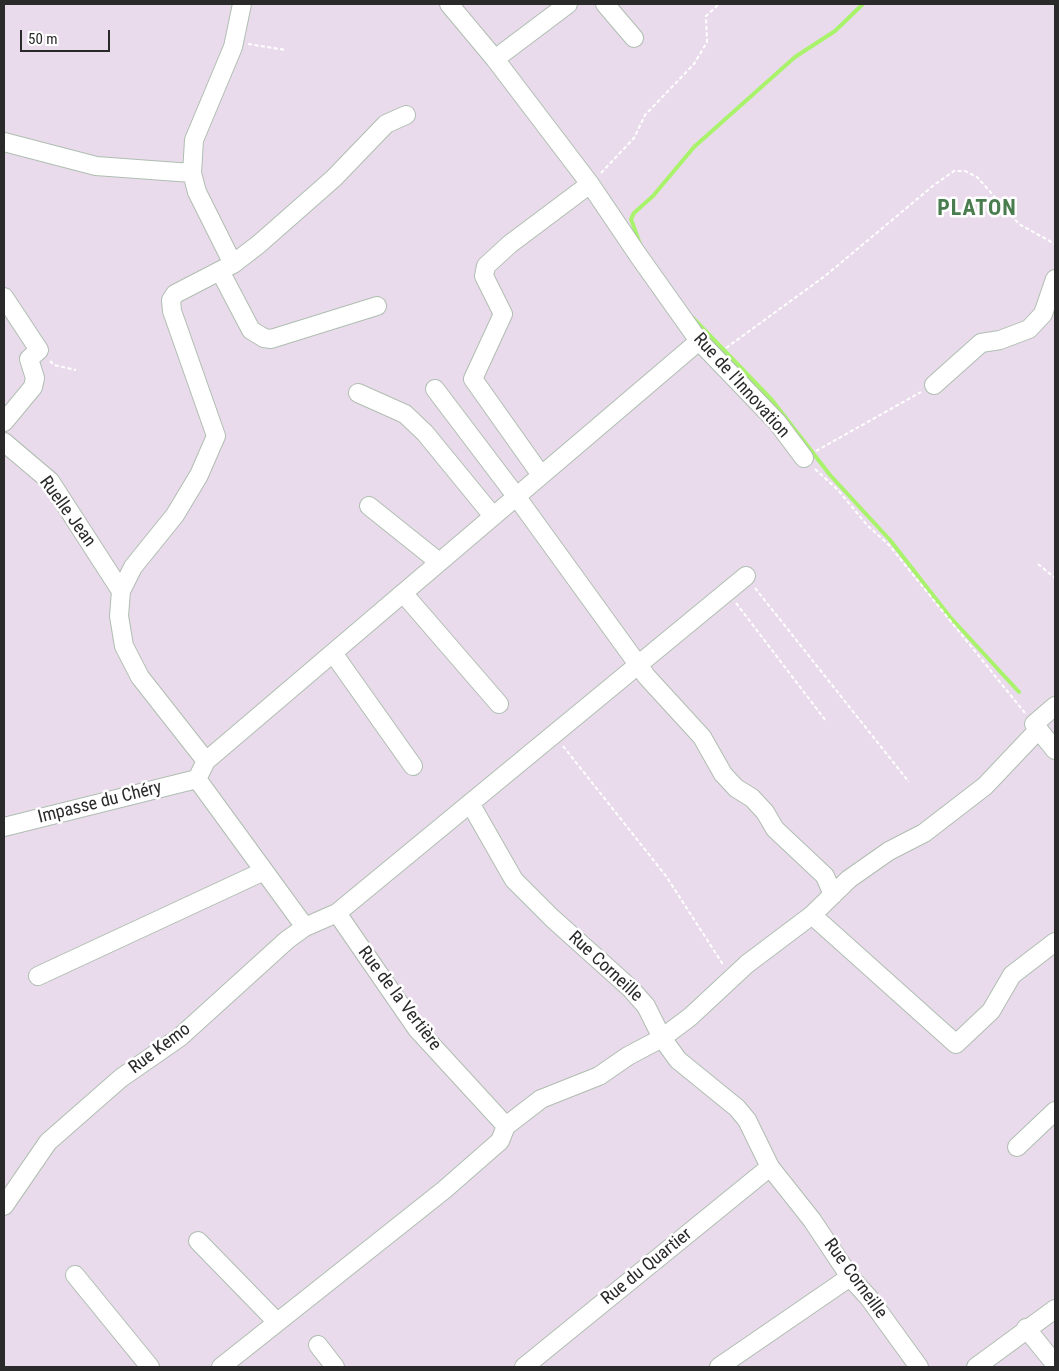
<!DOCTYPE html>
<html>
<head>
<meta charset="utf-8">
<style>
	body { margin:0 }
	#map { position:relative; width:1059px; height:1371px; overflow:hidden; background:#eadbec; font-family:"Roboto Condensed",sans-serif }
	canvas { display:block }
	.frame { position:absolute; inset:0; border:5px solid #2a2a2a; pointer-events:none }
	.scale { position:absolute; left:20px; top:30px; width:90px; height:22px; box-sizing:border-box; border:2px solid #2a2a2a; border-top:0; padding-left:6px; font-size:15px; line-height:18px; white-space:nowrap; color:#2a2a2a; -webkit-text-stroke:4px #fff; paint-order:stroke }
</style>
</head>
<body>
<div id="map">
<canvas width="1059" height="1371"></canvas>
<div class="frame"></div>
<div class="scale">50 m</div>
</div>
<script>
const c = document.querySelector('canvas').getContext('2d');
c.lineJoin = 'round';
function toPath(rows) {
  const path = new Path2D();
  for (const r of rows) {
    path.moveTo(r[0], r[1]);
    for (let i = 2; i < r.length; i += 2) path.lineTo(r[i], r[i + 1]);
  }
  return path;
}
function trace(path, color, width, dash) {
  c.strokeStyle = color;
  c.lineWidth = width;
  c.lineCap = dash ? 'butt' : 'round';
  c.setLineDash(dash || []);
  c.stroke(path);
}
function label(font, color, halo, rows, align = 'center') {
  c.font = font + ' "Roboto Condensed",sans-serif';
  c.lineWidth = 5;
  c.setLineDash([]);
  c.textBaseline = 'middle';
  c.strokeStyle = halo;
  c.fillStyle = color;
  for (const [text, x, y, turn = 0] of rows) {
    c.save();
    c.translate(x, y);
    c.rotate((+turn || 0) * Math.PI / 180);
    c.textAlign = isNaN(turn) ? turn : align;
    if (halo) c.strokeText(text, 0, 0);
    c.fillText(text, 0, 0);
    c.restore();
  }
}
trace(toPath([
	[640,244,631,219,634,213,653,196,694,147,795,57,835,31,863,4],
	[692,317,772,400,830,475,890,540,950,617,1019,692]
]), '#a9f26b', 4);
const minor = toPath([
	[449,4,495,59,590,184,638,255,699,341,777,422,804,458],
	[605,4,634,38],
	[495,59,568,4],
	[4,142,96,166,192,173],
	[233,264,197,192,192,173,194,140,233,47,242,4],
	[220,271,251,330,264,338,271,339,377,306],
	[4,297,39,350,29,359,35,378,33,387,4,422],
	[934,385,981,343,1000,340,1029,329,1043,314,1055,279],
	[435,389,516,496,647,677,702,737,723,774,736,788,752,798,765,812,775,829,825,876,833,895],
	[358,393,405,414,425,433,493,516],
	[4,442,50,481,121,591],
	[541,475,473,379,503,314,484,276,486,266,510,244,590,184],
	[369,506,439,562],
	[403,593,499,704],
	[333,653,413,766],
	[1055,706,1034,724,1055,750],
	[206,761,140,677,124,646,119,616,121,591,133,567,175,515,199,475,216,436,172,311,171,300,175,294,233,264,259,244,334,178,386,124,406,115],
	[470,803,514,880,552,918,630,988,646,1006,662,1038,678,1060,737,1108,747,1120,770,1167,812,1220,850,1277,869,1298,919,1367],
	[4,827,197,779],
	[337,913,417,1029,506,1126],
	[812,915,956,1044,991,1011,1012,975,1055,942],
	[305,927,197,779,206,761,699,341],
	[38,976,264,871],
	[1017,1147,1055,1111],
	[4,1206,48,1142,121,1078,180,1037,287,940,305,927,337,913,746,576],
	[198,1241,276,1321],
	[75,1275,150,1367],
	[1026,1328,1055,1364],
	[318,1345,335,1367],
	[221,1367,444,1190,500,1141,506,1126,541,1099,599,1076,628,1056,662,1038,690,1017,747,964,812,915,849,879,889,851,924,833,985,786,1039,729],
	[524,1367,770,1167],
	[719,1367,850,1277],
	[976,1367,1055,1309]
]);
trace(minor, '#afbeb0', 20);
trace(toPath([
	[248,44,286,50],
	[601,173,634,138,645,115,694,64,707,42,706,16,719,4],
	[726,348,825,276,934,185,954,171,965,171,977,177,1019,224,1055,244],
	[50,361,54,365,76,370],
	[816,451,921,392],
	[815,469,838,490,867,525,889,545,1025,713],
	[1038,564,1055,578],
	[755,588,909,782],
	[736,603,826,721],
	[563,746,666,876,724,966]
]), '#fff', 2, [4, 2.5]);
trace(minor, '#fff', 18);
label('18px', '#2a2a2a', '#fff', [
	["Rue de l'Innovation",741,386,48],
	["Ruelle Jean",67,512,54],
	["Impasse du Chéry",100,803,-14],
	["Rue Corneille",605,967,43],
	["Rue de la Vertière",399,999,53],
	["Rue Kemo",160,1049,-37],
	["Rue du Quartier",647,1267,-39],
	["Rue Corneille",855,1279,54]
]);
c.letterSpacing = '1px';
label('bold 22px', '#497c4e', '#fff', [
	["PLATON",977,209]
]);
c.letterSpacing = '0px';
</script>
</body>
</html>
